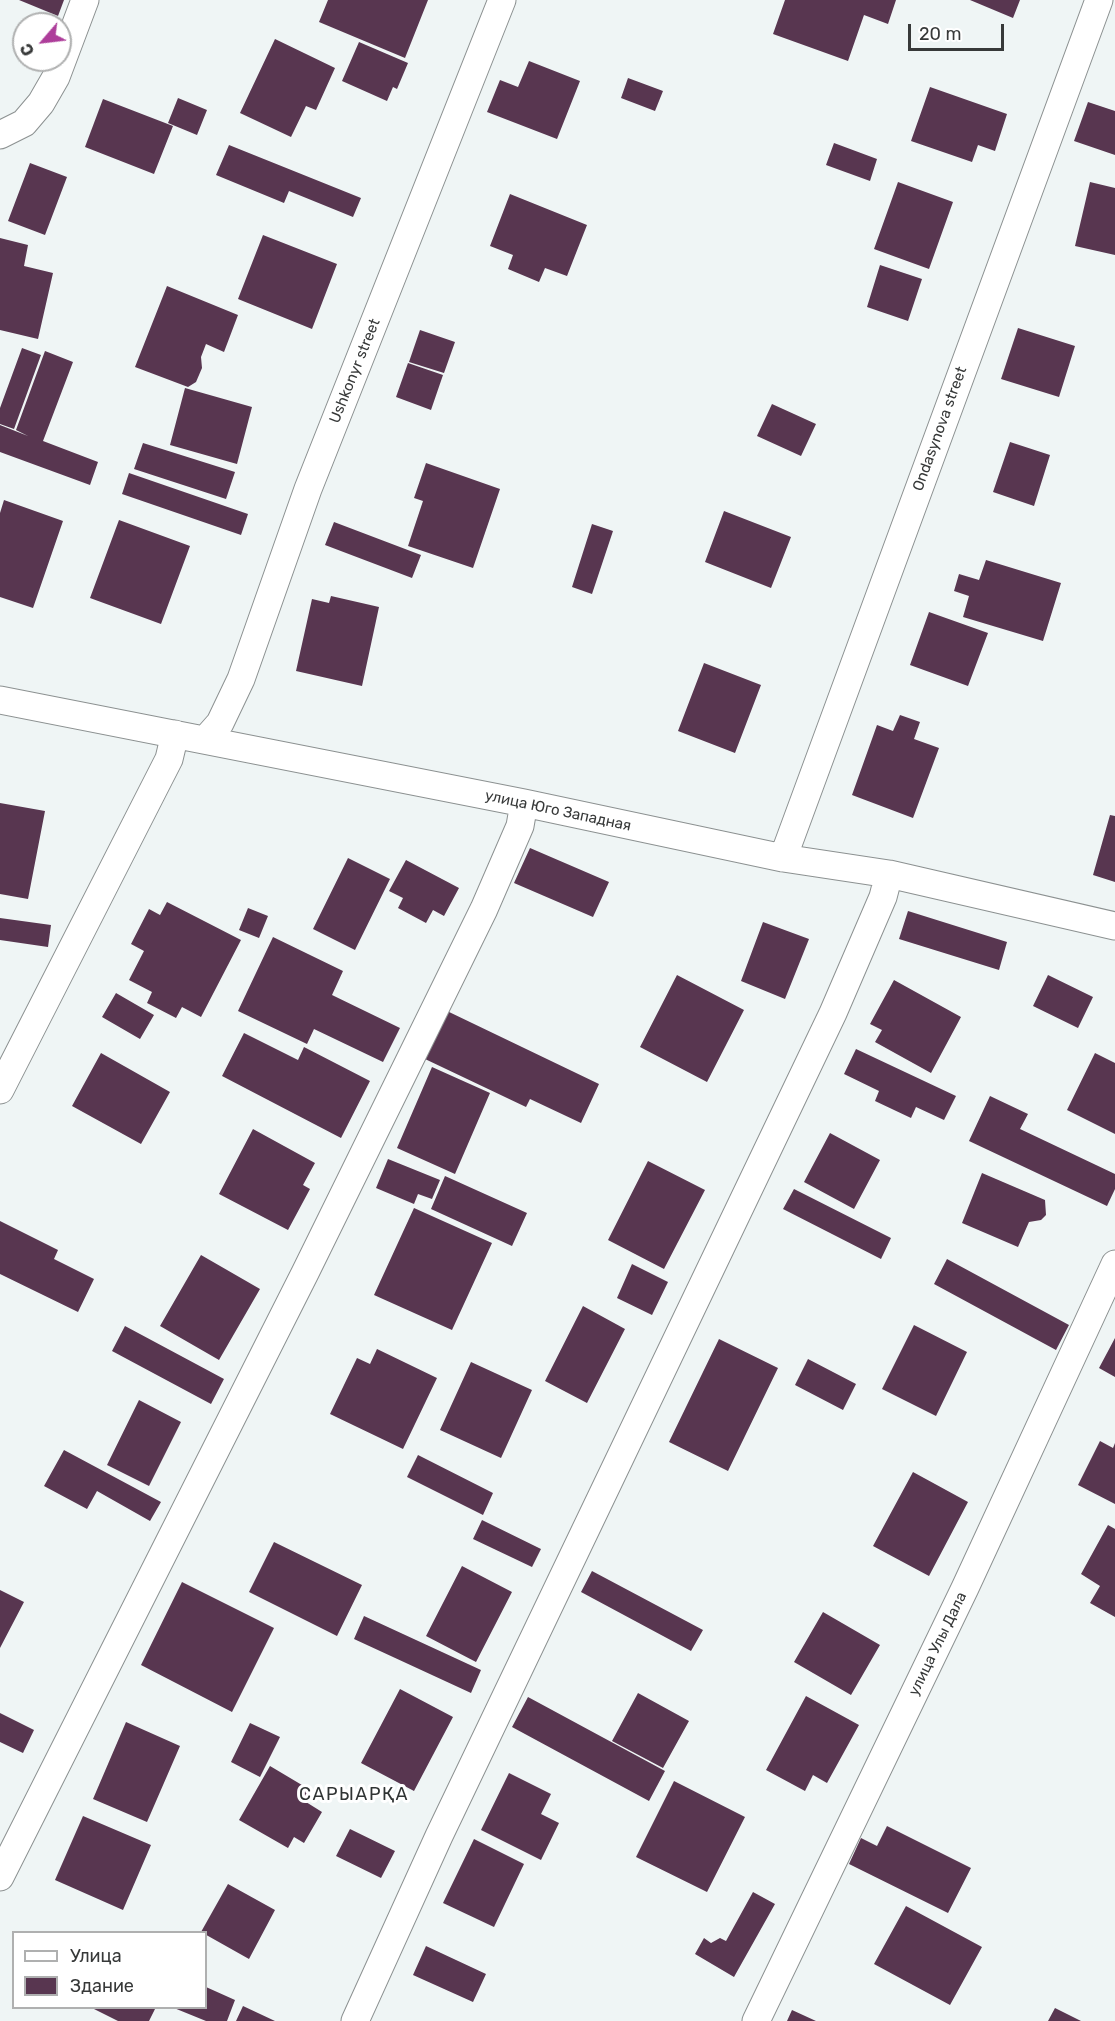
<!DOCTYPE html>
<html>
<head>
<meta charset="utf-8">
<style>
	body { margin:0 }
	#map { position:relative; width:1115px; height:2021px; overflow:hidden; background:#eff5f5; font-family:Rubik,sans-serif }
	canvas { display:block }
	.legend { position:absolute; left:12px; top:1931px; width:195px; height:78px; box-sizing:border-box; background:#fff; border:2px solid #afb0b0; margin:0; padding:8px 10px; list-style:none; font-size:18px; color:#373939 }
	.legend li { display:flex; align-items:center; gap:12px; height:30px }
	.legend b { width:30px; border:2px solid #afb0b0 }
	.north { position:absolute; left:12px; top:12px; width:60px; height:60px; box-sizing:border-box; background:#fff; border:2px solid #afb0b0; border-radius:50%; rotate:242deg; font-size:16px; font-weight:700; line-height:24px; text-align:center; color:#373939 }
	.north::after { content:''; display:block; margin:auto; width:21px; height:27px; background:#ad3d9a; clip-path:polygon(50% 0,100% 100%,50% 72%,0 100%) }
	.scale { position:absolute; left:908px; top:24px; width:96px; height:27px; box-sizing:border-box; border:3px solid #373939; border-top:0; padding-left:8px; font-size:18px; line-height:21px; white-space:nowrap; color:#373939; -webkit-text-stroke:4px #fff; paint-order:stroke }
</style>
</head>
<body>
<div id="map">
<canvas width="1115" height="2021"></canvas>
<ul class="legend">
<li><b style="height:8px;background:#fff"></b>Улица</li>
<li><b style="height:16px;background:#583650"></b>Здание</li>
</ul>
<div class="north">С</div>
<div class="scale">20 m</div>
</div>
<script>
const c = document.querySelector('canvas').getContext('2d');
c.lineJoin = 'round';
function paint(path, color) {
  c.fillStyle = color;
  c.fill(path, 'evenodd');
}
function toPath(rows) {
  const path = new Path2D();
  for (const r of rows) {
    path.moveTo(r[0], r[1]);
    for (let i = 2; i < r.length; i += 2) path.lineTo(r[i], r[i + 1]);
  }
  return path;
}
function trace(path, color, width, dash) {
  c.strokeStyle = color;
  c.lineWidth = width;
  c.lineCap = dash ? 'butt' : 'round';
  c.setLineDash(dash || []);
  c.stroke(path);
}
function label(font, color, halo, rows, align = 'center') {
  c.font = font + ' Rubik,sans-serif';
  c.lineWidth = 6;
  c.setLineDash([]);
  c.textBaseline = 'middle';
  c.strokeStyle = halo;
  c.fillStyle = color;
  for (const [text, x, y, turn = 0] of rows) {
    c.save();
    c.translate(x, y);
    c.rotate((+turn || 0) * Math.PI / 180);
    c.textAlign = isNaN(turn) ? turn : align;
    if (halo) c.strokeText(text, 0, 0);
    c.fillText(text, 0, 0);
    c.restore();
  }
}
paint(toPath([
	[19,0,64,0,58,16],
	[328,0,428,0,405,58,319,22],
	[785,0,896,0,888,24,864,15,848,61,773,34],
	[970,0,1020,0,1013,18],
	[275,39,335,68,316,110,306,106,291,137,240,113],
	[359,42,408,63,397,89,393,87,387,101,342,81],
	[529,61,580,81,557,139,487,112,500,80,518,87],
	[628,78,663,91,655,111,621,98],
	[930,87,1007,114,995,151,978,145,972,162,911,141],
	[178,98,207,110,197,135,168,123],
	[103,99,173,126,154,174,85,147],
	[1088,102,1115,111,1115,155,1074,141],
	[834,143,877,159,870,181,826,165],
	[229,145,361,198,353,217,289,191,284,203,216,175],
	[30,163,67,177,45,235,8,221],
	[898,182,953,202,929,269,874,249],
	[1090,182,1115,188,1115,255,1075,246],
	[510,194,587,225,567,276,545,268,539,282,508,269,513,255,490,246],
	[263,235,337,264,312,329,238,299],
	[0,238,28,245,24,266,53,273,38,339,0,330],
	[880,265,922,279,908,321,867,307],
	[167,286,238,315,224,352,206,344,201,357,202,368,196,382,188,387,135,367],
	[1018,328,1075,346,1059,397,1001,379],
	[420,330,455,342,444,373,409,362],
	[22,348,41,355,14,429,0,424,0,408],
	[45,351,73,362,43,441,98,462,90,485,0,452,0,425,28,436,16,430],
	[408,363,443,375,431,410,396,397],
	[185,388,252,407,237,464,170,445],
	[772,404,816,424,801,456,757,436],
	[1010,442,1050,455,1034,506,993,492],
	[143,443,235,472,226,499,134,469],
	[426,463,500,489,473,568,408,546,423,501,414,498],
	[129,473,248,514,241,535,122,494],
	[4,500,63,521,33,608,0,597,0,513],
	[724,511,791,537,771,588,705,562],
	[119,520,190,546,161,624,90,598],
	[334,522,421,555,412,578,325,545],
	[592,524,613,531,592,594,572,587],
	[986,560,1061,583,1043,641,963,617,969,596,954,591,959,574,979,580],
	[331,596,379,607,362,686,296,671,312,599,329,603],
	[929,612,988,633,968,686,910,665],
	[704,663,761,685,735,753,678,731],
	[900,715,920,722,914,739,939,748,913,818,852,795,877,725,893,731],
	[0,803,45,811,28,899,0,894],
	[1110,815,1115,816,1115,882,1093,875],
	[530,848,609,882,593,917,514,883],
	[348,858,390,879,355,950,313,929],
	[406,860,459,888,444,916,433,910,426,923,398,908,403,898,389,891],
	[167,902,241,940,201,1017,182,1007,176,1018,147,1003,152,992,129,980,144,951,131,944,149,909,160,915],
	[248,908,268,916,259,938,239,930],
	[908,911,1007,942,999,970,899,939],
	[0,918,51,925,48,947,0,940],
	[763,922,809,939,785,999,741,981],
	[273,937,343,971,332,995,400,1028,383,1062,314,1029,307,1044,238,1011],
	[677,975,744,1010,707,1082,640,1047],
	[1048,975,1093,997,1078,1028,1033,1006],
	[894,980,961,1017,931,1073,875,1042,882,1030,870,1024],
	[116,993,154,1015,140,1039,102,1017],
	[447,1011,599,1084,581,1123,530,1099,526,1107,425,1059],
	[244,1033,298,1060,304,1047,370,1081,341,1138,222,1076],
	[856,1049,956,1096,944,1120,916,1107,911,1118,875,1101,879,1091,844,1074],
	[101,1053,170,1092,141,1144,72,1106],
	[1095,1053,1115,1063,1115,1134,1067,1110],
	[432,1067,490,1093,455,1174,397,1148],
	[990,1096,1028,1114,1020,1129,1115,1174,1115,1189,1107,1206,969,1141],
	[253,1129,315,1163,303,1185,310,1189,288,1230,219,1194],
	[830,1133,880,1160,854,1209,804,1182],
	[388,1159,440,1180,432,1199,418,1194,414,1204,376,1188],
	[648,1161,705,1190,664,1269,608,1240],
	[982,1173,1045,1200,1046,1215,1041,1220,1029,1222,1018,1247,962,1223],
	[445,1176,527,1213,512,1246,431,1209],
	[794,1189,891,1238,881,1259,783,1209],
	[414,1208,492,1243,452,1330,374,1295],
	[0,1221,58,1250,54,1259,94,1279,78,1312,0,1274],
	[201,1255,260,1289,219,1360,160,1326],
	[947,1259,1069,1325,1056,1350,934,1284],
	[632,1264,668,1282,652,1315,617,1298],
	[583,1306,625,1329,587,1403,545,1381],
	[914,1325,967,1352,936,1416,882,1389],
	[125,1326,224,1379,211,1404,112,1351],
	[1115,1338,1115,1377,1099,1368],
	[719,1339,778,1368,728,1471,669,1442],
	[377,1349,437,1378,403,1449,330,1414,357,1358,370,1364],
	[808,1359,856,1384,843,1410,795,1385],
	[471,1362,532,1390,501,1458,440,1430],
	[139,1400,181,1422,149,1486,107,1465],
	[1100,1441,1113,1448,1115,1443,1115,1504,1078,1485],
	[64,1450,161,1502,150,1521,97,1491,87,1509,44,1486],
	[418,1455,493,1493,483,1515,407,1477],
	[913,1472,968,1502,929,1576,873,1546],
	[482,1520,541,1549,532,1567,473,1539],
	[1108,1525,1115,1529,1115,1617,1090,1603,1100,1586,1081,1574],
	[274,1542,362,1585,337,1636,249,1592],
	[462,1566,512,1592,476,1662,426,1636],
	[592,1571,703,1630,691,1651,581,1592],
	[182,1582,274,1628,232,1712,141,1665],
	[0,1590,24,1602,0,1648],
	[823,1612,880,1645,851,1695,794,1662],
	[364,1616,481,1670,471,1693,354,1639],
	[400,1689,453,1717,414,1791,361,1763],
	[638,1693,689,1721,663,1768,612,1741],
	[806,1696,859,1725,827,1783,813,1775,805,1791,766,1770],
	[528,1697,665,1771,649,1801,512,1727],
	[0,1713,34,1730,23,1753,0,1742],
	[126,1722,180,1746,147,1822,93,1799],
	[250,1723,280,1737,260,1777,231,1762],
	[270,1766,312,1791,306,1802,322,1812,304,1843,294,1837,288,1848,239,1820],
	[509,1773,551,1794,541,1814,559,1823,541,1860,481,1830],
	[674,1781,745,1817,707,1892,636,1857],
	[83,1816,151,1845,123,1910,55,1880],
	[887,1826,971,1868,948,1913,849,1864,861,1838,877,1846],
	[350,1829,395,1851,381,1878,336,1856],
	[474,1839,524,1864,494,1927,443,1903],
	[228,1884,275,1910,249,1959,201,1932],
	[753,1892,775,1904,734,1977,695,1954,704,1938,711,1943,720,1938,726,1941],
	[906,1906,982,1947,950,2005,874,1964],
	[426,1946,486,1974,473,2002,413,1975],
	[206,1987,235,2000,227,2021,206,2021,174,2008,206,2008],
	[243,2006,275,2021,236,2021],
	[92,2008,153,2008,155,2009,149,2021,118,2021],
	[1055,2008,1081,2021,1048,2021],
	[792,2010,816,2021,787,2021]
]), '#583650');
const minor = toPath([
	[0,135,24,123,41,103,56,77,85,0],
	[0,700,524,803,783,858,889,874,1115,926],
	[205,740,220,723,241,679,308,489,502,0],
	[783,858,1099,0],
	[0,1090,169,759,175,734],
	[0,1877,305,1273,484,909,520,826,524,803],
	[355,2021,439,1836,833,1013,883,897,889,874],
	[756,2021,965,1588,1115,1264]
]);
trace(minor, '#8c9191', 29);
trace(minor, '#fff', 27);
label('15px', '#373939', '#fff', [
	["Ushkonyr street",355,371,-68],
	["Ondasynova street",940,429,-70],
	["улица Юго Западная",558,811,12],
	["улица Улы Дала",938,1644,-64]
]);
c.letterSpacing = '1.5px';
label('18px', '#303434', '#fff', [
	["САРЫАРҚА",354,1795]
]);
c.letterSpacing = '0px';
</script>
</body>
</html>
